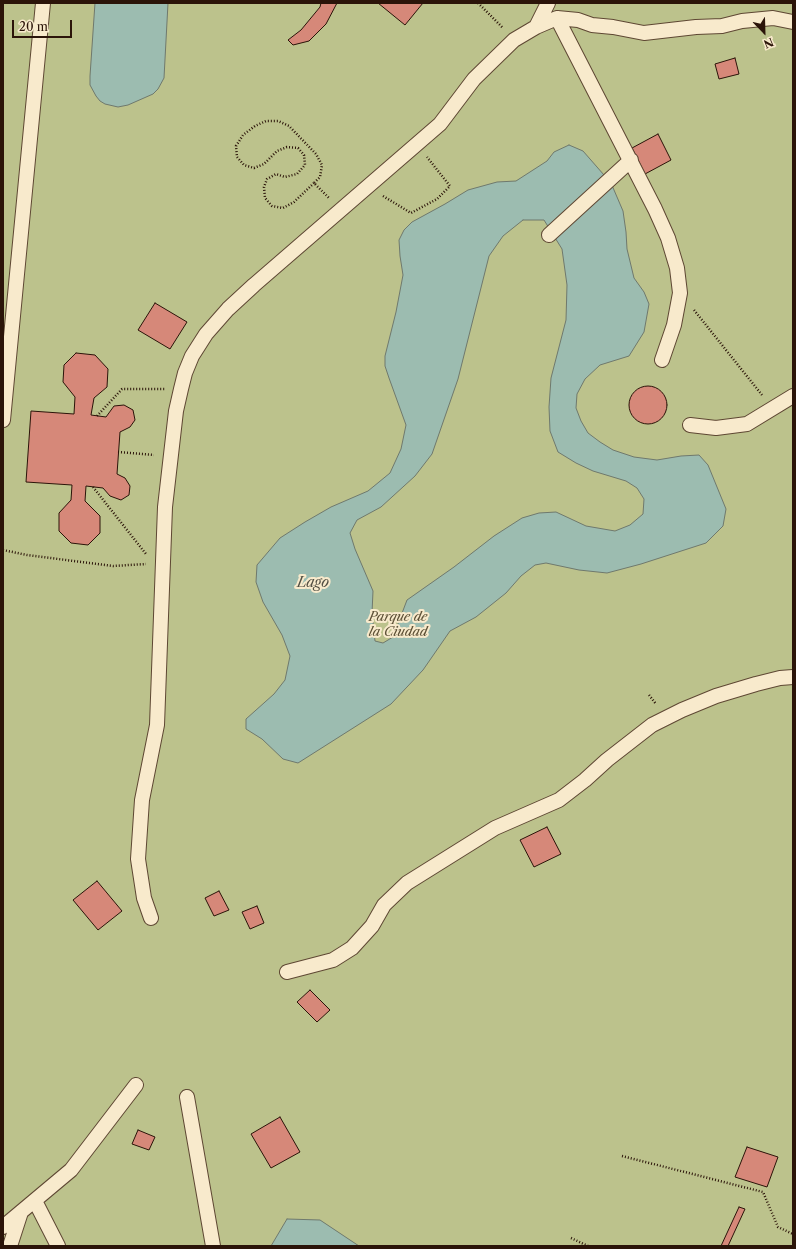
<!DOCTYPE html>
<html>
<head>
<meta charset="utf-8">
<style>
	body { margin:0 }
	#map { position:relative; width:796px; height:1249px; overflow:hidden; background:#f5dfb1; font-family:"Libre Caslon Text",serif }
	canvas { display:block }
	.frame { position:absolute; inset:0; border:4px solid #2b1409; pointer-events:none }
	.north { position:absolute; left:744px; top:12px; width:40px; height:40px; -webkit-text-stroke:3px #f8eacc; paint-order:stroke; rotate:157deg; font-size:11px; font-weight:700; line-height:16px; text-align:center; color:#2b1409 }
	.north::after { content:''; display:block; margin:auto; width:14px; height:18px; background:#2b1409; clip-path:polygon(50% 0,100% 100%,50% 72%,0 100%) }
	.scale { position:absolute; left:12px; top:20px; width:60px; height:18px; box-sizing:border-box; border:2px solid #2b1409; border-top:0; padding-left:5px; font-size:12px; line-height:14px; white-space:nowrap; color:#2b1409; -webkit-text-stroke:3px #f8eacc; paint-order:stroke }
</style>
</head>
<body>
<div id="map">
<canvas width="796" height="1249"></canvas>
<div class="frame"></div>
<div class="north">N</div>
<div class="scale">20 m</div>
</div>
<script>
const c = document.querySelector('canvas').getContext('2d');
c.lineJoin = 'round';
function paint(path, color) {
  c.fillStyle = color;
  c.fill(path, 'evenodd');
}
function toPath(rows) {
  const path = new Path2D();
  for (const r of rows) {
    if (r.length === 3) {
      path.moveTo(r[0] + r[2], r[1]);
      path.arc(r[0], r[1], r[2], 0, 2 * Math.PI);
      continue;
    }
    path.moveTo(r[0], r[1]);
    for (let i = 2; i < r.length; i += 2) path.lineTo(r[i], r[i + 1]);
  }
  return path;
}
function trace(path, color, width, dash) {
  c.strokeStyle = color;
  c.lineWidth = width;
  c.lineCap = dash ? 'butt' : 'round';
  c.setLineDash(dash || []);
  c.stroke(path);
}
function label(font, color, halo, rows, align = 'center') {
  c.font = font + ' "Libre Caslon Text",serif';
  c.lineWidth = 4;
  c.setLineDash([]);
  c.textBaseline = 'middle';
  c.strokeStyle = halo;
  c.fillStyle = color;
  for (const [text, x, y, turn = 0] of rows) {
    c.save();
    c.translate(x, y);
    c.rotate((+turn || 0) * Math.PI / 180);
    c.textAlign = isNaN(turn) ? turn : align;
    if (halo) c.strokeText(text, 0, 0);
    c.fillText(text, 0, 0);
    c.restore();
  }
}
paint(toPath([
	[3,3,793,3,793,1246,3,1246]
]), '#bcc28c');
const water = toPath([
	[95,3,168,3,164,78,158,89,153,94,128,105,118,107,105,104,100,101,96,96,90,85,90,76,95,3],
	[569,145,583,151,611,183,623,211,626,232,627,249,634,278,644,292,649,304,644,332,629,356,600,365,585,379,577,394,576,408,581,421,588,433,600,442,613,450,634,457,657,460,681,456,699,455,708,465,726,509,723,526,706,543,641,564,607,573,579,570,546,563,535,565,521,576,506,593,476,617,450,631,423,670,391,704,298,763,283,759,262,739,246,729,246,719,274,694,285,680,290,656,282,635,263,602,256,582,257,565,280,538,305,522,331,507,368,491,390,473,401,449,406,425,389,378,385,366,385,356,396,312,403,275,400,256,399,240,404,230,412,222,445,204,468,190,497,182,516,181,547,161,554,152,569,145],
	[523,220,544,220,562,249,567,285,566,320,551,378,549,407,550,431,558,452,576,463,593,471,626,481,637,488,644,499,643,514,630,525,615,531,586,526,556,512,539,513,522,518,494,536,454,567,407,600,393,637,383,643,375,641,372,613,373,591,355,549,350,533,357,520,381,507,415,476,432,454,458,379,489,256,503,236,523,220],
	[287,1219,320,1220,359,1246,271,1246,287,1219]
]);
paint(water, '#9cbcb0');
trace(water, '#6f796d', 1);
const building = toPath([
	[321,3,337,3,326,24,309,41,293,45,288,40,301,30,320,7,321,3],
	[378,3,423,3,405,25,378,3],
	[735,58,739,74,719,79,715,64,735,58],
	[658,134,671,160,645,174,632,148,658,134],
	[155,303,187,322,170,349,138,330,155,303],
	[76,353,95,355,108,369,107,387,94,398,91,415,106,417,114,406,124,405,133,410,135,420,130,427,120,432,117,474,125,478,130,486,129,495,121,500,110,496,103,488,86,486,85,501,100,516,100,533,88,545,71,543,59,531,59,513,71,500,72,485,26,482,31,411,74,414,75,397,63,382,64,365,76,353],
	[648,405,19],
	[547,827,561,854,534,867,520,840,547,827],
	[97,881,122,911,98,930,73,900,97,881],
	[219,891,229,910,214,916,205,898,219,891],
	[257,906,264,923,250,929,242,912,257,906],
	[310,990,330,1010,317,1022,297,1002,310,990],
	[280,1117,300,1152,271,1168,251,1134,280,1117],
	[138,1130,155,1137,149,1150,132,1144,138,1130],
	[747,1147,778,1157,767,1187,735,1177,747,1147],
	[739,1207,745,1209,728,1246,721,1246,739,1207]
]);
paint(building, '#d68879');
trace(building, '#2b1409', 1);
const pedestrian = toPath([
	[557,18,655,209,668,238,677,268,680,293,674,325,662,360],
	[536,27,548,3],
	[549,235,631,160],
	[3,420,43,3],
	[690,425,716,428,747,424,793,396],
	[151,918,144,898,138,859,142,800,157,725,165,507,176,411,181,389,185,373,192,356,206,334,228,309,254,285,440,124,474,79,514,40,536,27,557,18,578,20,592,25,613,27,644,33,696,27,722,26,742,21,773,18,793,22],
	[287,972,333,960,352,948,372,926,384,905,407,883,495,828,559,800,585,780,607,760,652,725,682,710,716,696,756,684,780,678,793,677],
	[187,1097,213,1246],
	[35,1201,58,1246],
	[3,1227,71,1170,136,1085],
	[10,1246,21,1212]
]);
trace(pedestrian, '#5e4733', 16);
trace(toPath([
	[478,3,503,28],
	[314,183,294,202,283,208,272,206,265,198,264,187,267,179,276,174,285,177,297,174,305,165,304,155,298,148,287,147,277,151,264,164,254,168,244,165,237,157,236,146,243,135,255,126,266,121,278,121,289,126,316,154,322,165,320,177,314,183,329,198],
	[383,196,411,213,437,199,450,186,427,157],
	[694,310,762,395],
	[97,416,122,389,165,389],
	[118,452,154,455],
	[93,487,146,554],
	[3,550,27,555,113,566,146,564],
	[649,695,656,704],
	[622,1156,763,1192,778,1227,793,1234],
	[571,1238,588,1246]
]), '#2b1409', 2.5, [1, 2]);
trace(pedestrian, '#f8eacc', 14);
label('italic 13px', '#5e5137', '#f8eacc', [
	["Parque de",398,617],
	["la Ciudad",398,632]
]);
label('italic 14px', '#534f43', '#f8eacc', [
	["Lago",313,583]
]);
</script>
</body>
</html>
